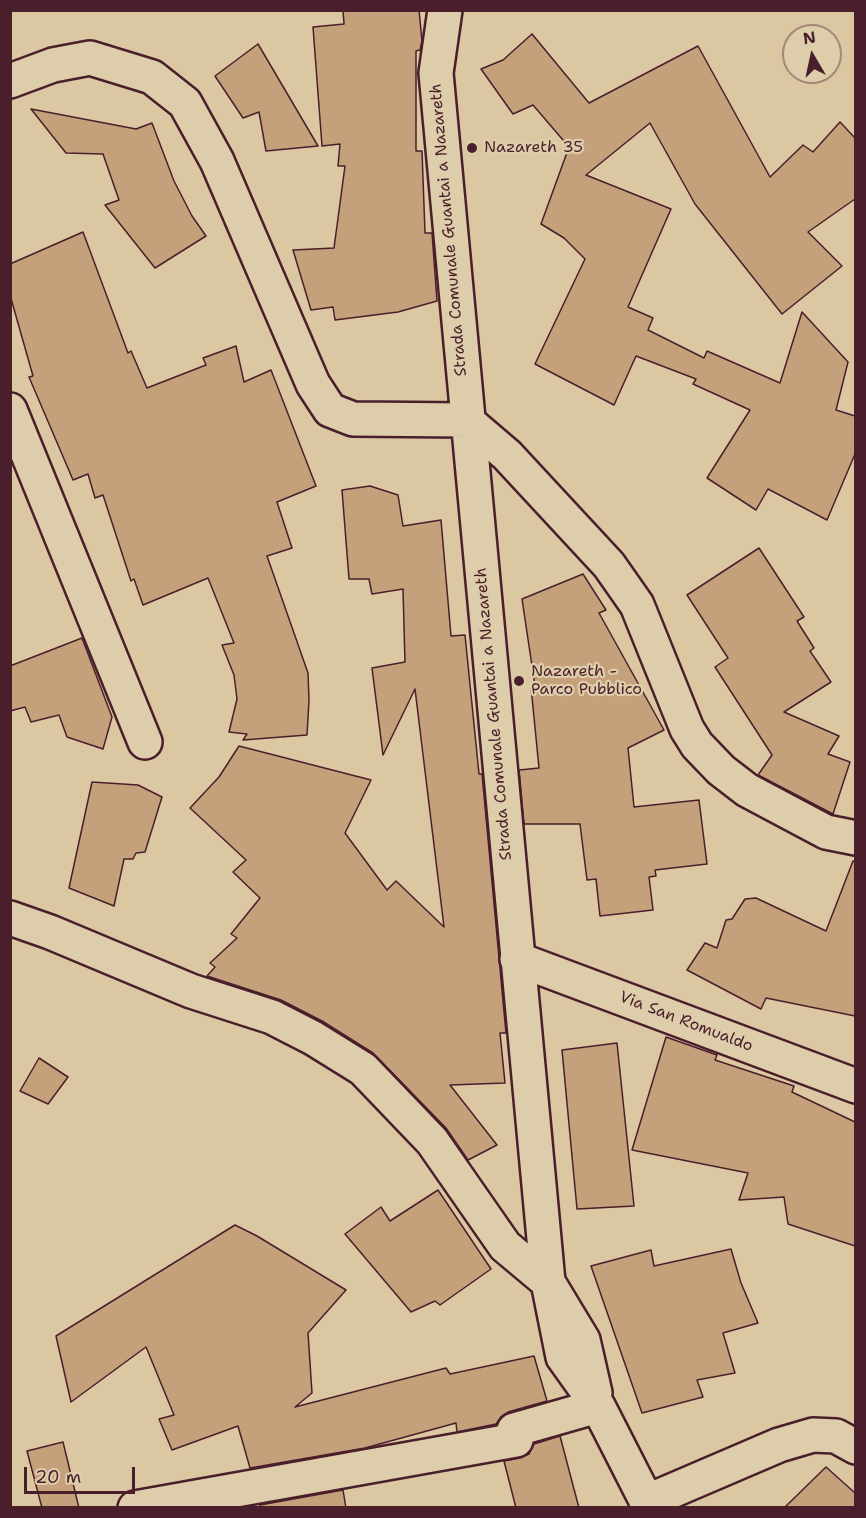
<!DOCTYPE html>
<html>
<head>
<meta charset="utf-8">
<style>
	body { margin:0 }
	#map { position:relative; width:866px; height:1518px; overflow:hidden; background:#dbc7a2; font-family:"Shantell Sans",sans-serif }
	canvas { display:block }
	.frame { position:absolute; inset:0; border:12px solid #4a1f2b; pointer-events:none }
	.north { position:absolute; left:782px; top:24px; width:60px; height:60px; box-sizing:border-box; background:#decdaa; border:2px solid #a38777; border-radius:50%; rotate:351deg; font-size:16px; font-weight:700; line-height:24px; text-align:center; color:#4a1f2b }
	.north::after { content:''; display:block; margin:auto; width:21px; height:27px; background:#4a1f2b; clip-path:polygon(50% 0,100% 100%,50% 72%,0 100%) }
	.scale { position:absolute; left:24px; top:1467px; width:111px; height:27px; box-sizing:border-box; border:3px solid #4a1f2b; border-top:0; padding-left:8px; font-size:18px; line-height:21px; white-space:nowrap; color:#4a1f2b; -webkit-text-stroke:4px #decdaa; paint-order:stroke }
</style>
</head>
<body>
<div id="map">
<canvas width="866" height="1518"></canvas>
<div class="frame"></div>
<div class="north">N</div>
<div class="scale">20 m</div>
</div>
<script>
const c = document.querySelector('canvas').getContext('2d');
c.lineJoin = 'round';
function paint(path, color) {
  c.fillStyle = color;
  c.fill(path, 'evenodd');
}
function toPath(rows) {
  const path = new Path2D();
  for (const r of rows) {
    path.moveTo(r[0], r[1]);
    for (let i = 2; i < r.length; i += 2) path.lineTo(r[i], r[i + 1]);
  }
  return path;
}
function trace(path, color, width, dash) {
  c.strokeStyle = color;
  c.lineWidth = width;
  c.lineCap = dash ? 'butt' : 'round';
  c.setLineDash(dash || []);
  c.stroke(path);
}
function label(font, color, halo, rows, align = 'center') {
  c.font = font + ' "Shantell Sans",sans-serif';
  c.lineWidth = 4.5;
  c.setLineDash([]);
  c.textBaseline = 'middle';
  c.strokeStyle = halo;
  c.fillStyle = color;
  for (const [text, x, y, turn = 0] of rows) {
    c.save();
    c.translate(x, y);
    c.rotate((+turn || 0) * Math.PI / 180);
    c.textAlign = isNaN(turn) ? turn : align;
    if (halo) c.strokeText(text, 0, 0);
    c.fillText(text, 0, 0);
    c.restore();
  }
}
const building = toPath([
	[343,10,419,10,422,41,420,50,416,51,416,151,422,151,425,233,432,233,437,301,398,312,335,320,333,307,311,310,293,250,334,248,345,166,338,166,340,144,322,146,313,27,344,24,343,10],
	[532,34,589,103,698,46,770,177,803,145,813,152,840,122,855,138,855,199,808,232,842,266,782,314,695,204,650,123,586,175,671,209,628,307,653,318,648,330,704,358,707,351,780,383,802,312,848,362,836,410,855,416,855,454,827,520,768,489,756,510,707,478,750,410,693,384,696,379,636,356,614,405,535,364,585,259,564,238,541,224,569,147,533,105,513,114,481,69,503,60,532,34],
	[258,44,318,146,266,151,259,112,243,118,215,76,258,44],
	[31,109,136,129,152,123,174,181,192,216,206,236,155,268,105,205,119,200,103,154,66,153,31,109],
	[83,232,128,353,131,351,147,388,206,365,203,358,236,346,244,382,271,370,316,486,277,502,292,548,267,556,308,673,309,700,307,735,243,740,247,734,229,732,237,699,234,675,222,645,234,643,208,578,143,605,134,579,131,581,103,495,95,498,88,474,73,480,29,377,33,376,10,295,10,264,83,232],
	[370,486,398,495,403,526,441,520,451,636,465,635,479,774,482,774,506,1033,500,1033,505,1083,450,1085,497,1145,468,1160,446,1128,373,1053,322,1021,281,1000,207,976,215,967,210,963,237,938,231,934,260,898,233,872,246,860,190,808,219,777,239,746,371,780,345,833,387,890,396,881,444,927,415,689,383,755,372,668,405,662,403,589,372,594,369,579,349,579,342,490,370,486],
	[759,548,804,617,797,621,814,648,810,651,831,682,784,712,839,736,828,754,850,762,833,814,758,775,772,755,715,667,728,658,687,595,759,548],
	[583,574,606,610,599,613,664,730,628,748,634,807,699,800,707,864,655,870,656,876,649,877,653,910,600,916,596,879,587,880,580,824,524,824,519,770,539,768,531,687,535,686,522,599,583,574],
	[82,638,112,717,103,749,67,737,59,715,31,722,25,707,10,711,10,666,82,638],
	[92,782,138,785,162,797,145,852,136,853,133,859,124,859,114,906,69,888,92,782],
	[853,861,855,862,855,1016,766,998,761,1009,687,970,705,943,717,948,726,920,732,919,745,899,756,898,826,931,853,861],
	[666,1037,717,1055,715,1060,794,1086,792,1092,855,1122,855,1246,788,1224,784,1197,739,1200,748,1173,632,1150,666,1037],
	[617,1043,634,1206,577,1209,562,1050,617,1043],
	[39,1058,68,1077,48,1104,20,1091,39,1058],
	[438,1190,491,1269,440,1305,435,1301,411,1312,345,1234,381,1207,390,1221,438,1190],
	[235,1225,257,1236,346,1290,308,1333,312,1393,295,1407,446,1368,450,1374,534,1356,547,1401,508,1412,501,1417,496,1424,457,1432,456,1423,365,1448,250,1468,238,1426,172,1450,159,1419,174,1415,146,1347,71,1402,56,1336,235,1225],
	[731,1249,741,1283,758,1323,723,1333,735,1373,697,1380,703,1397,642,1413,591,1266,651,1250,654,1266,731,1249],
	[560,1436,579,1508,516,1508,504,1461,520,1458,529,1454,534,1444,560,1436],
	[63,1442,79,1508,42,1508,27,1451,63,1442],
	[826,1467,855,1493,855,1508,784,1508,826,1467],
	[343,1490,346,1508,260,1508,260,1505,343,1490]
]);
paint(building, '#c4a07b');
trace(building, '#4a1f2b', 1.5);
const minor = toPath([
	[445,10,436,73,548,1282,563,1357,598,1406,650,1508],
	[10,81,53,65,90,58,152,77,185,103,217,161,313,384,330,410,353,419,466,420,507,455,609,565,637,605,687,729,697,745,721,770,747,790,826,832,856,838],
	[10,410,145,742],
	[10,918,50,932,191,991,272,1017,313,1038,363,1069,432,1141,505,1246,548,1282,583,1340,595,1393],
	[517,959,856,1086],
	[646,1502,779,1445,813,1435,836,1436,856,1447],
	[135,1508,516,1440,514,1430,598,1406]
]);
trace(minor, '#4a1f2b', 38);
trace(minor, '#decdaa', 33);
for (const [x, y, r, color] of [
	[472,148,6,"#4a1f2b"],
	[519,681,6,"#4a1f2b"]
]) {
  const dot = new Path2D();
  dot.arc(x, y, r, 0, 2 * Math.PI);
  c.fillStyle = color;
  c.fill(dot);
  trace(dot, '#decdaa', 2);
}
label('16px', '#4a1f2b', '#decdaa', [
	["Nazareth 35",484,148],
	["Nazareth -",531,672],
	["Parco Pubblico",531,690]
], 'left');
label('16px', '#4a1f2b', '#decdaa', [
	["Strada Comunale Guantai a Nazareth",449,230,-95],
	["Strada Comunale Guantai a Nazareth",494,714,-95],
	["Via San Romualdo",686,1022,21]
]);
</script>
</body>
</html>
